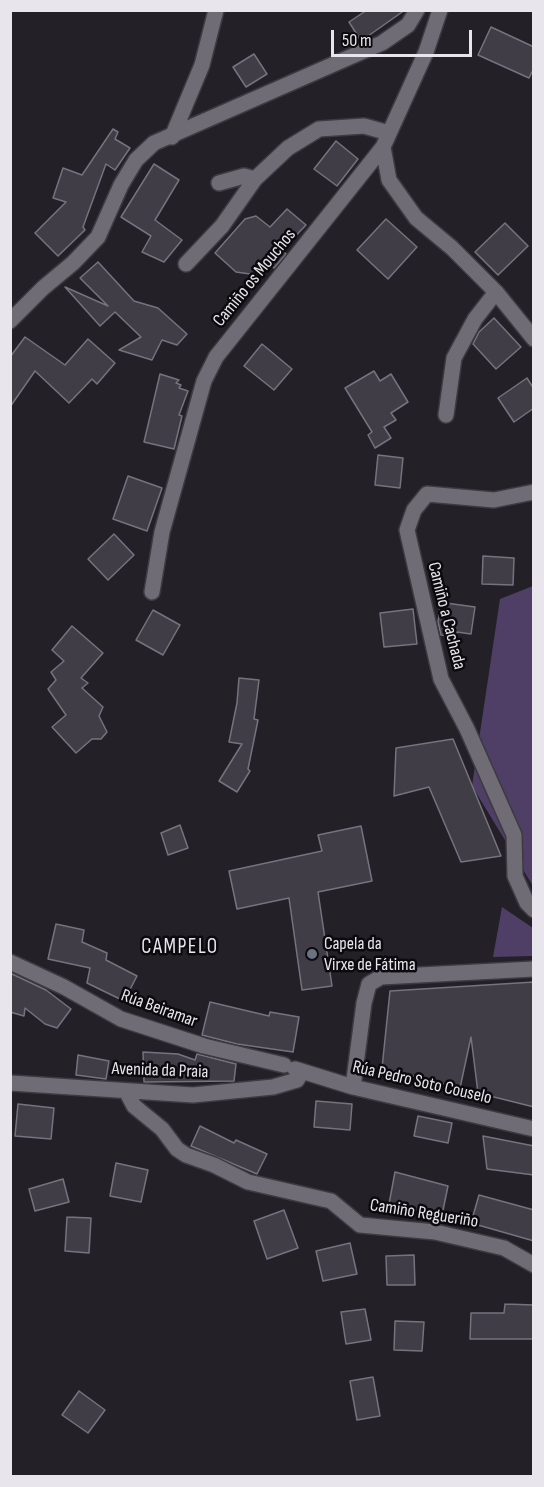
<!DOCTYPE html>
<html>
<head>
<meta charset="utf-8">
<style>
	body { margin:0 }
	#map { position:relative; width:544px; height:1487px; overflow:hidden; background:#232028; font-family:"Sofia Sans Condensed",sans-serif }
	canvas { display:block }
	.frame { position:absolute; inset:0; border:12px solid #e8e6ec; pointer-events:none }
	.scale { position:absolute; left:331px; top:30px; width:141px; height:27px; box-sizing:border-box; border:3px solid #e8e6ec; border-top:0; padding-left:8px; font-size:18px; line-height:21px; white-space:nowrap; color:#e8e6ec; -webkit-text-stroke:4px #0c0a0e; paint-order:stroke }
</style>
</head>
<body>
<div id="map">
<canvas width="544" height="1487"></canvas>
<div class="frame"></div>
<div class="scale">50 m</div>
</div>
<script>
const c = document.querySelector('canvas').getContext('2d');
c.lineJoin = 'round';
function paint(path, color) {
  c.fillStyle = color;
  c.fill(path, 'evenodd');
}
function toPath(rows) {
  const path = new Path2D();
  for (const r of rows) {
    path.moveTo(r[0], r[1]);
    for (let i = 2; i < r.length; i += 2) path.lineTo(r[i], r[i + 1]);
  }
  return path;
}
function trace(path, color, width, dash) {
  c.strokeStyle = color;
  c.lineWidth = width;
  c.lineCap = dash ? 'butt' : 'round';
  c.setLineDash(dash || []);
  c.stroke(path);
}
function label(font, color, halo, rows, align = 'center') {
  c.font = font + ' "Sofia Sans Condensed",sans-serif';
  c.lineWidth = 5;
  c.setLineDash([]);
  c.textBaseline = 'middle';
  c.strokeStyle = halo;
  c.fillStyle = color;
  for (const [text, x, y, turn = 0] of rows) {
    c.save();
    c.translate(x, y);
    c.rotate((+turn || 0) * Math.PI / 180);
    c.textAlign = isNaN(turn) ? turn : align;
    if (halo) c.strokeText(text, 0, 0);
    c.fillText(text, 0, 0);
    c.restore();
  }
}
paint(toPath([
	[533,586,533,886,472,786,500,599],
	[502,907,533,928,533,956,493,957]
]), '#4f3f66');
const building = toPath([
	[367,10,405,10,361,41,349,22,367,10],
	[491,27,534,47,534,68,529,78,478,55,491,27],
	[254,54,267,74,246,87,233,67,254,54],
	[113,129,118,132,115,139,130,148,115,170,106,164,83,227,85,230,58,256,35,233,66,202,53,198,63,168,82,175,113,129],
	[336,141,358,159,337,186,314,169,336,141],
	[154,164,179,180,155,220,182,240,164,262,142,252,151,236,121,217,154,164],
	[287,209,306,225,282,250,286,254,274,268,264,261,257,275,236,272,215,253,245,219,256,216,270,227,287,209],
	[386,219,417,247,388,279,357,250,386,219],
	[505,223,528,246,498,275,475,252,505,223],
	[98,262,134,301,158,308,187,334,177,345,162,340,152,360,119,350,141,337,115,312,100,326,65,287,108,306,80,278,98,262],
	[494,318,521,347,496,369,473,344,479,332,494,318],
	[25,337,65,365,88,339,115,363,97,384,92,379,69,403,35,371,10,407,10,357,25,337],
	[262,344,292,369,274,390,244,366,262,344],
	[374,371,380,381,391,374,408,402,391,413,396,420,384,427,391,438,375,448,368,435,372,432,345,388,374,371],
	[160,374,179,380,176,383,181,385,179,388,188,391,179,415,182,416,174,449,144,442,160,374],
	[527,378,534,389,534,408,514,422,498,398,527,378],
	[378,455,403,458,400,488,375,485,378,455],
	[128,476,162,488,147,531,113,519,128,476],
	[114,534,134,555,108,580,88,559,114,534],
	[483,556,514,558,513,585,482,584,483,556],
	[446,603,475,607,471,634,457,632,456,637,441,635,438,622,440,609,445,610,446,603],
	[413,609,417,644,384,647,380,613,413,609],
	[153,610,180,625,163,655,136,640,153,610],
	[72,626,103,653,81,678,88,683,82,688,103,707,99,716,107,732,101,739,92,739,76,753,52,727,66,715,48,689,56,680,51,672,64,661,52,650,72,626],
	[239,678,259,680,254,719,258,720,248,769,250,771,237,792,219,781,242,744,229,742,237,703,239,678],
	[453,739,501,856,461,862,429,787,394,796,396,748,453,739],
	[180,825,188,848,168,855,161,833,180,825],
	[361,826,372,881,318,892,332,986,302,990,289,898,237,909,229,871,322,851,318,835,361,826],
	[56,924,84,930,82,942,107,953,106,960,137,976,124,1001,87,983,90,968,48,959,56,924],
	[10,973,46,990,71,1009,57,1028,45,1024,25,1008,24,1016,10,1012,10,973],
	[534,982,534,1107,478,1093,471,1037,460,1088,382,1068,390,991,534,982],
	[210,1002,269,1016,270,1012,299,1017,293,1052,237,1044,202,1035,210,1002],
	[143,1052,178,1054,195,1060,197,1054,236,1064,234,1081,144,1082,143,1052],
	[78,1055,109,1061,106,1079,76,1075,78,1055],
	[316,1101,352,1104,350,1130,314,1127,316,1101],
	[18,1104,54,1108,51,1139,15,1136,18,1104],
	[418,1116,452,1123,448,1143,414,1136,418,1116],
	[200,1126,234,1143,236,1140,267,1154,257,1174,191,1146,200,1126],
	[483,1136,534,1146,534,1175,487,1169,483,1136],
	[116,1163,148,1170,141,1202,110,1196,116,1163],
	[395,1172,448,1186,442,1215,389,1204,395,1172],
	[63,1179,69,1202,35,1211,29,1189,63,1179],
	[479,1195,534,1210,534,1241,471,1223,479,1195],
	[284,1210,298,1248,267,1259,254,1221,284,1210],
	[67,1217,91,1218,89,1253,65,1251,67,1217],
	[350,1243,357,1274,323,1281,316,1251,350,1243],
	[414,1255,415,1285,387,1285,386,1256,414,1255],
	[505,1304,534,1305,534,1339,470,1339,471,1313,504,1313,505,1304],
	[365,1309,371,1340,346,1344,341,1312,365,1309],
	[395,1321,424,1322,422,1351,394,1350,395,1321],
	[373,1377,380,1416,357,1420,350,1381,373,1377],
	[79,1391,105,1410,88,1433,62,1415,79,1391]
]);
paint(building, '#403d47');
trace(building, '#76737e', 1.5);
const minor = toPath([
	[172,137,202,65,216,10],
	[383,147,389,180,416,218,452,248,496,292,534,339],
	[219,183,244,176,255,179],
	[186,264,222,226,255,179,288,148,319,129,364,126,389,133],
	[446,415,454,358,475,319,496,292],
	[534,492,494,500,427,494,414,510,407,530,441,679,467,729,514,835,515,876,527,903,534,910],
	[152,592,162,532,204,381,216,357,383,147,426,52,440,10],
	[295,1069,353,1087,534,1129],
	[10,1083,193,1095,273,1087,297,1080,302,1071],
	[353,1087,364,1003,369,984,381,977,534,969],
	[126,1091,134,1106,162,1129,177,1149,186,1155,214,1165,248,1182,331,1201,360,1225,435,1232,504,1248,534,1265]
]);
const tertiary = toPath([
	[10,321,43,288,73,263,98,237,121,185,136,160,154,143,382,43,408,25,417,10],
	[10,962,64,987,121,1019,204,1046,284,1065]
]);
trace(minor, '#3d3a41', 18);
trace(tertiary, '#3d3a41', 18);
trace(minor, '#6f6c76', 15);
trace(tertiary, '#6f6c76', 15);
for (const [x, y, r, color] of [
	[312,954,6,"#6b7280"]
]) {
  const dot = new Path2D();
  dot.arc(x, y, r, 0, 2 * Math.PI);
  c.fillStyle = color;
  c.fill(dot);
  trace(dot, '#0c0a0e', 2);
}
label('18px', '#e8e6ec', '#0c0a0e', [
	["Camiño os Mouchos",255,278,-51],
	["Camiño a Cachada",446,616,76],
	["Rúa Beiramar",159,1009,20],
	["Avenida da Praia",160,1071,2],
	["Rúa Pedro Soto Couselo",422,1083,13],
	["Camiño Regueriño",424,1214,9]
]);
label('18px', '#e8e6ec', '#0c0a0e', [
	["Capela da",324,944],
	["Virxe de Fátima",324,965]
], 'left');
c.letterSpacing = '1.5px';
label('21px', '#e8e6ec', '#0c0a0e', [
	["CAMPELO",180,948]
]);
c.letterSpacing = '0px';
</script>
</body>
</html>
